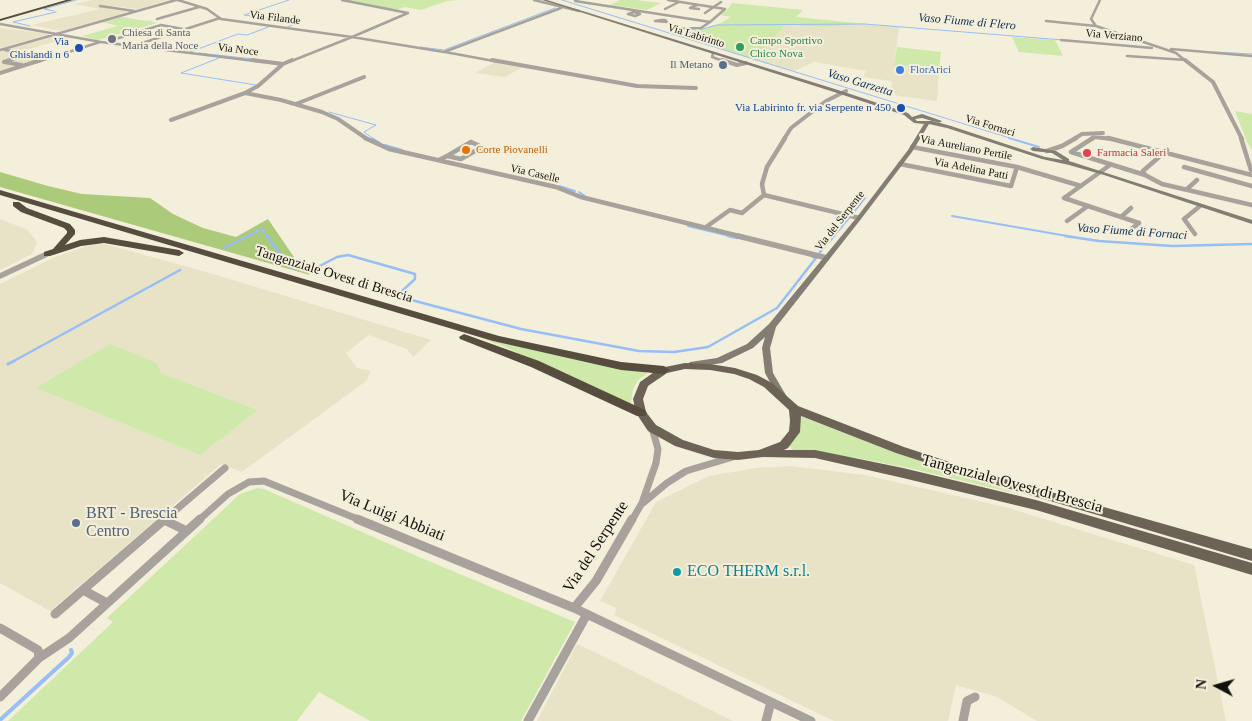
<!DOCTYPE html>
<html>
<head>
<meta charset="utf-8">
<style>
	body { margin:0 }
	#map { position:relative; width:1252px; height:721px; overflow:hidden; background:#f3efdb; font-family:Georgia,serif }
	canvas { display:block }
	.north { position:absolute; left:1192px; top:661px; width:50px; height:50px; -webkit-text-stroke:4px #f3efdb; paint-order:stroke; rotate:276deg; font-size:14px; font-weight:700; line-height:20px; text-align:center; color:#12100a }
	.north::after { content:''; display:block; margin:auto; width:18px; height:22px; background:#12100a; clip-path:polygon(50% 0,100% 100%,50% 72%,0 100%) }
</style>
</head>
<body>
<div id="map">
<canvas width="1252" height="721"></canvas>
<div class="north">N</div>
</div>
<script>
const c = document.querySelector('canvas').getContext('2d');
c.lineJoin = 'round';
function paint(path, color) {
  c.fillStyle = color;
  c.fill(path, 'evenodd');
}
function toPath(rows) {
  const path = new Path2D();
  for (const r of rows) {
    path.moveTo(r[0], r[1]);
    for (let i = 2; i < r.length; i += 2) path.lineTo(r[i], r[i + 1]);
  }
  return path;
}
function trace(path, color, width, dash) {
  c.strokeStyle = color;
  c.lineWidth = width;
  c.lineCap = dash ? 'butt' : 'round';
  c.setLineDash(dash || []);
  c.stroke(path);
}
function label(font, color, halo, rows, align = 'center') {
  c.font = font + ' Georgia,serif';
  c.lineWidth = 4;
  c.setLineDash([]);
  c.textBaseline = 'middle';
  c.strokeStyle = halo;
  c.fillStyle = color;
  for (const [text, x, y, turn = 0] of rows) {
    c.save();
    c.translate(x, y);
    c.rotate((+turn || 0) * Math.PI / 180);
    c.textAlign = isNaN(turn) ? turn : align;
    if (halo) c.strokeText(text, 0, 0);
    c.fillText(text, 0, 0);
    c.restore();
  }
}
paint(toPath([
	[92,0,168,0,137,9,113,6,107,9,128,12,61,31,32,25,100,9,74,4],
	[867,24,899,27,894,65,939,70,937,101,898,96,891,91,892,81,863,77,866,71,814,62,794,71,753,60,786,25,824,27],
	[0,28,50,34,0,48],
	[54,35,70,37,23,51,49,56,0,71,0,51],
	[496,62,523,67,505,77,475,73],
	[0,219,28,230,37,242,32,254,0,270],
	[105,244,210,273,431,340,413,357,407,349,369,335,346,353,357,368,371,371,366,381,242,472,221,464,50,611,0,583,0,284,55,257,90,245],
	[161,373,258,410,200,455,37,388],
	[790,466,865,475,1005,507,1194,565,1226,721,1037,721,997,697,956,685,948,721,834,721,614,615,617,608,600,601,656,502,709,476,756,468],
	[577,644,615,662,733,721,537,721]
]), '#e8e2c7');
paint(toPath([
	[346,0,459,0,447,1,421,10,405,7,396,10],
	[620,0,636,0,661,3,647,10,610,5],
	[732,3,803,10,796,17,867,24,824,27,786,25,754,59,676,35,717,25,731,17,720,15,728,9],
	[122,17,147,21,158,19,150,21,157,23,98,40,82,36,118,26,102,22],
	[1012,37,1055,40,1063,56,1019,52],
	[897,47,941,52,939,70,894,65],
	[1235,111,1252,114,1252,150,1247,142],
	[462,331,645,370,647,374,638,380,633,389,631,403,627,404,505,347],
	[110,344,156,363,161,373,258,410,200,455,36,388],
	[802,417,939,468,1022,495,909,468,857,458,792,450,789,444,798,419],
	[258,488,264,489,426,560,575,622,521,721,370,721,319,692,297,721,8,721,113,622,107,618,240,494]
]), '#cfe9aa');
paint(toPath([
	[0,172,48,186,82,194,150,198,173,214,203,228,236,237,268,219,296,260,310,275,0,187]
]), '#accb7a');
trace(toPath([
	[562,0,1013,139],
	[54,11,44,9,76,0],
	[30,26,13,22,56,12],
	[286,28,298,22,244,15,289,0],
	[681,35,717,25,865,24,1063,40],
	[420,47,444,50,555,8],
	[190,52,238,34,247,35,271,26],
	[1215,52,1252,54],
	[199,53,253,59],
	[219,58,181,73,256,85],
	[329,112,376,125,364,132,374,139]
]), '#97bef5', 1);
trace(toPath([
	[372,138,380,143],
	[1009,138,1039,147],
	[385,145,402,150],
	[559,186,575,191],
	[579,192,585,196],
	[854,212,865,198],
	[952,216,1073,237],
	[688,226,734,237],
	[246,237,262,229,268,237],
	[833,237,849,218]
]), '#97bef5', 2);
trace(toPath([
	[267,236,289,267,310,271,337,257,348,255,415,274,415,279,401,292,400,297,521,329,639,351,674,352,708,347,777,308,816,258,813,257],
	[728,236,737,238],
	[1065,236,1099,241,1172,246,1252,244],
	[224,248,248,236],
	[820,252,834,236],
	[12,362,180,270]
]), '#97bef5', 2.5);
trace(toPath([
	[8,364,14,361]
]), '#97bef5', 3);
trace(toPath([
	[0,720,69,657,72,653,71,650]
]), '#97bef5', 4);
trace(toPath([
	[178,0,207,9,221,19,352,37,408,13],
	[342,0,408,13],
	[534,0,579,11],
	[668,0,725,9],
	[1100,0,1091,19,1096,26,1176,53,1187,62],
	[575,1,710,22,725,9],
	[697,5,690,8,699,9],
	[100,6,134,11],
	[665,9,679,2],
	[634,12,640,14,635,16,628,14,634,12],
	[634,12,637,11],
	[705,13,721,2],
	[157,19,199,7],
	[661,20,665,20,667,22,655,21,661,20],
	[1046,21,1096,26],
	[0,24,101,42,263,62],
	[676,29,701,28,710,22],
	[1061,40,1152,48],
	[109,41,161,25,183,29],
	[136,45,220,18],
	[1171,49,1252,56],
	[0,50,176,0],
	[5,50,30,54,5,62],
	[445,52,499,62],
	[713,53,712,57,726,62],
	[1127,56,1186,60],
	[37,62,100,42],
	[289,62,352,37,444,52,561,8]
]), '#a7a29b', 2.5);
trace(toPath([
	[10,60,4,62,22,65],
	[252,60,283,64,292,60],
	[492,60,637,86,696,88],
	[722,60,737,65,746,63],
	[1185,60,1213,82,1242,139],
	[0,73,41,60],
	[245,93,281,100,322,112,338,119,367,139],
	[296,104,364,77],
	[171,120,245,93,258,86,283,64],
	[784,139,791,128,826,101,846,91],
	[1074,139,1082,134,1103,133],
	[1091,139,1094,137,1112,139]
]), '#a7a29b', 4);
trace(toPath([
	[365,138,389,149,556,187,581,197,743,237],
	[1093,138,1071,152,1145,175,1162,184,1252,205],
	[1108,138,1252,175],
	[1241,138,1251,170],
	[471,142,482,147,461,159,447,156,471,142],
	[912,147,1017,167],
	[1047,151,1062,146,1076,138],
	[439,160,447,156],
	[900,164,1011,186,1017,167,1081,186],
	[1110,165,1064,198,1139,223,1130,230],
	[1184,167,1252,186],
	[1145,175,1143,171,1167,150],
	[1187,189,1197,180],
	[764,195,762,184,767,167,785,138],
	[1121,217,1131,208],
	[1067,221,1088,206],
	[706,227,730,210,742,213,764,195,859,218],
	[1195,234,1184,219,1200,206]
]), '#a7a29b', 4.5);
trace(toPath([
	[738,236,827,258],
	[0,276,47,254]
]), '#a7a29b', 5.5);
trace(toPath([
	[643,503,667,483,686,471,733,457],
	[164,520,225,468],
	[199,520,228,494,249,482,264,481,360,520],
	[632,520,642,503,656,463,658,449,652,428]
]), '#a7a29b', 7);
trace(toPath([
	[357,519,574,608,811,721],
	[164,520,187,531],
	[83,590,107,603],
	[574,608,596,581,632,519],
	[55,614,165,519],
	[0,628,38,650,39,658],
	[0,697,39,658,69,638,200,519],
	[528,721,587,614],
	[766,721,771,702],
	[963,721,967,701,975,697]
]), '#a7a29b', 9);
paint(toPath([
	[542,0,547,0,838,90,908,113,912,117,922,114,942,121,939,123,922,118,915,119,917,121,933,121,951,126,1045,157,1063,160,1052,153,1033,151,1030,149,1033,147,1056,151,1069,159,1069,161,1252,220,1252,224,1104,175,1069,165,1042,159,947,128,929,124,912,152,861,219,776,327,770,348,773,373,787,397,785,399,779,399,765,373,762,348,765,337,753,348,722,363,690,368,686,365,690,362,717,358,747,344,769,324,857,217,908,150,924,124,914,123,904,115,834,92,542,0]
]), '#847d73');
paint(toPath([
	[685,363,710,364,735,368,757,375,772,383,798,406,904,447,977,471,1252,549,1252,561,973,478,896,453,801,416,800,432,788,448,784,450,815,450,903,468,1036,500,1252,563,1252,575,1036,510,903,478,815,458,763,457,738,460,714,458,675,446,648,431,636,413,633,399,640,382,660,368,685,363],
	[685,369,710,370,734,374,749,379,764,387,789,410,790,421,789,431,780,442,759,450,738,452,714,450,683,440,656,425,646,412,643,399,648,386,667,373,685,369]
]), '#6c6356');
paint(toPath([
	[66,0,73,0,0,21,0,19,66,0],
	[0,190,499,336,621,362,664,366,670,370,664,374,621,370,493,341,0,195,0,190],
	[13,202,19,202,27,208,70,224,75,230,75,234,65,245,80,240,104,237,179,250,184,253,179,256,104,243,81,246,50,256,44,256,44,252,53,249,67,233,67,231,64,228,21,212,13,206,13,202],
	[464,334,539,361,645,410,647,413,645,416,637,416,531,367,460,339,459,337,464,334]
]), '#574d3f');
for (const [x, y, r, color] of [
	[112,39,5,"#6b7280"],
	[740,47,5,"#2e9e5b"],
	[79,48,5,"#1a4fb4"],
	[723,65,5,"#5c6f8a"],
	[900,70,5,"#3f7fe0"],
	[901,108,5,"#1a4fb4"],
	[466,150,5,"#e8710a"],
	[1087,153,5,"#e0444e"],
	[76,523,5,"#5c6f8a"],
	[677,572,5,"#0f9aa8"]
]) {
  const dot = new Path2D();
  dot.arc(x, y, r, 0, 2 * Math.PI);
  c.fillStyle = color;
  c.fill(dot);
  trace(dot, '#f3efdb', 2);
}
label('11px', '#12100a', '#f3efdb', [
	["Via Filande",275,18,7],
	["Via Labirinto",696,36,17],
	["Via Verziano",1114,36,5],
	["Via Noce",238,50,7],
	["Via Fornaci",990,126,17],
	["Via Aureliano Pertile",966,148,11],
	["Via Adelina Patti",971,169,11],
	["Via Caselle",535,174,13],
	["Via del Serpente",840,221,-52]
]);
label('11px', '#5b616d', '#f3efdb', [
	["Chiesa di Santa",122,33],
	["Maria della Noce",122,46]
], 'left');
label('11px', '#27864d', '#f3efdb', [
	["Campo Sportivo",750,41],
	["Chico Nova",750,54]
], 'left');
label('11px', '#164399', '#f3efdb', [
	["Via",69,42],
	["Ghislandi n 6",69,55],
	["Via Labirinto fr. via Serpente n 450",891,108]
], 'right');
label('11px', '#4e5e75', '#f3efdb', [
	["Il Metano",713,65]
], 'right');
label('11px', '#366cbe', '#f3efdb', [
	["FlorArici",910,70]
], 'left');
label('11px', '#c56008', '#f3efdb', [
	["Corte Piovanelli",476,150]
], 'left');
label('11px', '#be3a42', '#f3efdb', [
	["Farmacia Saleri",1097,153]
], 'left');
label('italic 12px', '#0d2c57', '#f3efdb', [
	["Vaso Fiume di Flero",967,22,5],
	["Vaso Garzetta",860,83,17],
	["Vaso Fiume di Fornaci",1132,232,4]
]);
label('14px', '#12100a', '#f3efdb', [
	["Tangenziale Ovest di Brescia",334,275,17]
]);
label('16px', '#12100a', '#f3efdb', [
	["Tangenziale Ovest di Brescia",1012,484,15],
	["Via Luigi Abbiati",392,516,22],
	["Via del Serpente",596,547,-57]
]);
label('16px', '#4e5e75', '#f3efdb', [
	["BRT - Brescia",86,514],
	["Centro",86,532]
], 'left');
label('16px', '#0d838f', '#f3efdb', [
	["ECO THERM s.r.l.",687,572]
], 'left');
</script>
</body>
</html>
